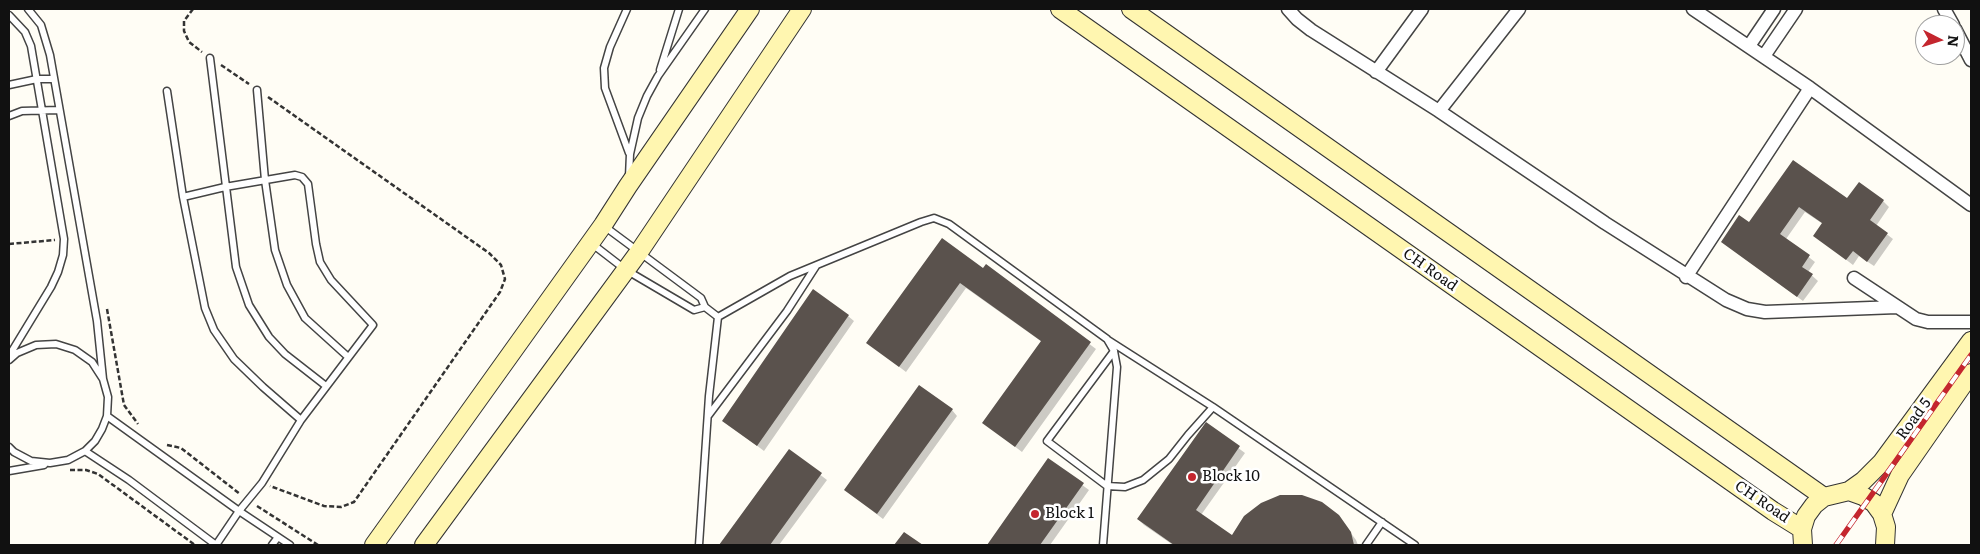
<!DOCTYPE html>
<html>
<head>
<meta charset="utf-8">
<style>
	body { margin:0 }
	#map { position:relative; width:1980px; height:554px; overflow:hidden; background:#fffdf5; font-family:Literata,serif }
	canvas { display:block }
	.frame { position:absolute; inset:0; border:10px solid #111; pointer-events:none }
	.north { position:absolute; left:1915px; top:15px; width:50px; height:50px; box-sizing:border-box; background:#fff; border:1px solid #a0a0a0; border-radius:50%; rotate:95deg; font-size:14px; font-weight:700; line-height:20px; text-align:center; color:#111 }
	.north::after { content:''; display:block; margin:auto; width:18px; height:22px; background:#c4262e; clip-path:polygon(50% 0,100% 100%,50% 72%,0 100%) }
</style>
</head>
<body>
<div id="map">
<canvas width="1980" height="554"></canvas>
<div class="frame"></div>
<div class="north">N</div>
</div>
<script>
const c = document.querySelector('canvas').getContext('2d');
c.lineJoin = 'round';
function paint(path, color) {
  c.fillStyle = color;
  c.fill(path, 'evenodd');
}
function toPath(rows) {
  const path = new Path2D();
  for (const r of rows) {
    path.moveTo(r[0], r[1]);
    for (let i = 2; i < r.length; i += 2) path.lineTo(r[i], r[i + 1]);
  }
  return path;
}
function trace(path, color, width, dash) {
  c.strokeStyle = color;
  c.lineWidth = width;
  c.lineCap = dash ? 'butt' : 'round';
  c.setLineDash(dash || []);
  c.stroke(path);
}
function label(font, color, halo, rows, align = 'center') {
  c.font = font + ' Literata,serif';
  c.lineWidth = 5;
  c.setLineDash([]);
  c.textBaseline = 'middle';
  c.strokeStyle = halo;
  c.fillStyle = color;
  for (const [text, x, y, turn = 0] of rows) {
    c.save();
    c.translate(x, y);
    c.rotate((+turn || 0) * Math.PI / 180);
    c.textAlign = isNaN(turn) ? turn : align;
    if (halo) c.strokeText(text, 0, 0);
    c.fillText(text, 0, 0);
    c.restore();
  }
}
paint(toPath([
	[1793,162,1847,200,1883,201,1889,207,1876,226,1893,239,1874,266,1859,256,1853,265,1815,236,1823,224,1805,212,1786,239,1815,262,1808,272,1818,281,1803,301,1722,242,1750,224],
	[942,240,983,270,986,266,1096,349,1022,452,984,423,1042,342,966,288,906,372,868,343],
	[848,316,854,321,764,451,723,420],
	[952,410,957,416,883,519,845,490],
	[1206,424,1245,453,1201,515,1232,537,1338,516,1356,540,1358,545,1228,545,1227,541,1224,545,1173,545,1144,525,1138,519],
	[789,451,827,480,779,545,720,545],
	[1048,460,1089,490,1050,545,989,545]
]), '#0003');
paint(toPath([
	[1793,160,1847,198,1859,182,1884,200,1870,220,1888,233,1867,262,1853,251,1846,260,1813,236,1822,223,1799,207,1780,234,1810,255,1802,267,1813,274,1797,297,1721,242,1739,215,1749,222],
	[942,238,983,268,986,264,1091,342,1015,447,982,423,1041,341,960,283,899,367,866,343],
	[813,289,849,315,757,446,722,421],
	[919,385,953,409,877,514,844,490],
	[1206,422,1240,446,1196,510,1232,535,1244,516,1261,503,1280,495,1302,495,1322,502,1339,515,1351,532,1354,545,1174,545,1137,519],
	[789,449,822,473,770,545,719,545],
	[1048,458,1084,483,1040,545,987,545],
	[904,532,923,545,894,545]
]), '#5a524d');
const lane = toPath([
	[28,9,41,25,50,55,97,321,103,379],
	[627,9,610,47,604,68,605,88,629,153],
	[9,15,25,32,31,46,64,239,63,255,58,272,51,287,9,356],
	[210,58,236,267,249,305,269,337,285,354,326,386],
	[660,70,679,9],
	[9,85,37,79,54,79],
	[257,90,265,180,275,250,287,285,305,318,347,356],
	[167,91,183,197,205,308,214,330,234,359,263,387,301,420],
	[9,116,22,111,59,110],
	[629,177,630,154,638,118,647,96,658,76,705,9],
	[183,197,225,187,295,175,302,177,308,184,316,244,320,262,331,280,373,325,301,420,262,483,239,511,216,545],
	[604,226,701,298,705,307,718,317,790,276,921,222,934,218,949,224,1107,339,1114,351,1117,367,1103,545],
	[591,243,626,270,694,310,705,307],
	[1108,340,1213,407,1415,545],
	[1114,351,1047,441,1107,486,1125,487,1143,480,1169,459,1188,435,1213,407],
	[9,360,17,353,36,345,56,344,75,350,92,362,103,379,108,397,107,416,102,429,95,441,85,451,68,460,50,463,31,461,14,452,9,447],
	[107,416,239,511,290,545],
	[708,416,787,311,816,266],
	[85,451,129,480,216,545],
	[9,471,44,465],
	[272,545,278,537],
	[699,545,709,396,718,317],
	[1366,545,1382,522]
]);
const street = toPath([
	[1288,9,1297,19,1311,30,1439,111,1605,223,1726,300,1747,309,1765,312,1897,307],
	[1693,9,1810,88,1971,205],
	[1944,9,1953,25],
	[1955,29,1971,60],
	[1749,46,1774,9],
	[1764,56,1796,9],
	[1376,72,1422,9],
	[1439,111,1519,9],
	[1686,277,1810,88],
	[1854,278,1916,319,1928,322,1971,322]
]);
const secondary = toPath([
	[1060,9,1773,511,1802,529],
	[1131,9,1824,497],
	[1849,491,1863,481,1882,462,1971,341],
	[1882,514,1900,475,1971,373],
	[374,545,603,225,628,186,750,9],
	[424,545,639,252,802,9],
	[1803,545,1802,529,1806,516,1814,505,1824,497,1849,491,1863,496,1874,503,1882,514,1886,527,1885,545]
]);
trace(lane, '#444', 9);
trace(street, '#444', 15);
trace(secondary, '#333', 20);
trace(toPath([
	[193,9,184,21,184,31,189,42,202,52],
	[221,65,249,84],
	[268,97,489,253,501,265,505,279,500,292,354,502,341,507,324,506,270,486],
	[9,244,55,240],
	[107,309,124,405,138,424],
	[167,445,181,448,240,494],
	[70,470,86,470,98,474,195,545],
	[257,506,318,545]
]), '#333', 2.5, [5, 2.5]);
trace(lane, '#fff', 6);
trace(street, '#fff', 12);
trace(secondary, '#fff6b0', 18);
const rail = toPath([
	[1836,545,1971,355]
]);
trace(rail, '#c4262e', 5.5);
trace(rail, '#fff', 4, [11]);
for (const [x, y, r, color] of [
	[1192,477,5,"#c4262e"],
	[1035,514,5,"#c4262e"]
]) {
  const dot = new Path2D();
  dot.arc(x, y, r, 0, 2 * Math.PI);
  c.fillStyle = color;
  c.fill(dot);
  trace(dot, '#fff', 2);
}
label('15px', '#111', '#fff', [
	["CH Road",1430,270,35],
	["Road 5",1914,419,-54],
	["CH Road",1762,502,34]
]);
label('15px', '#111', '#fff', [
	["Block 10",1202,477],
	["Block 1",1045,514]
], 'left');
</script>
</body>
</html>
